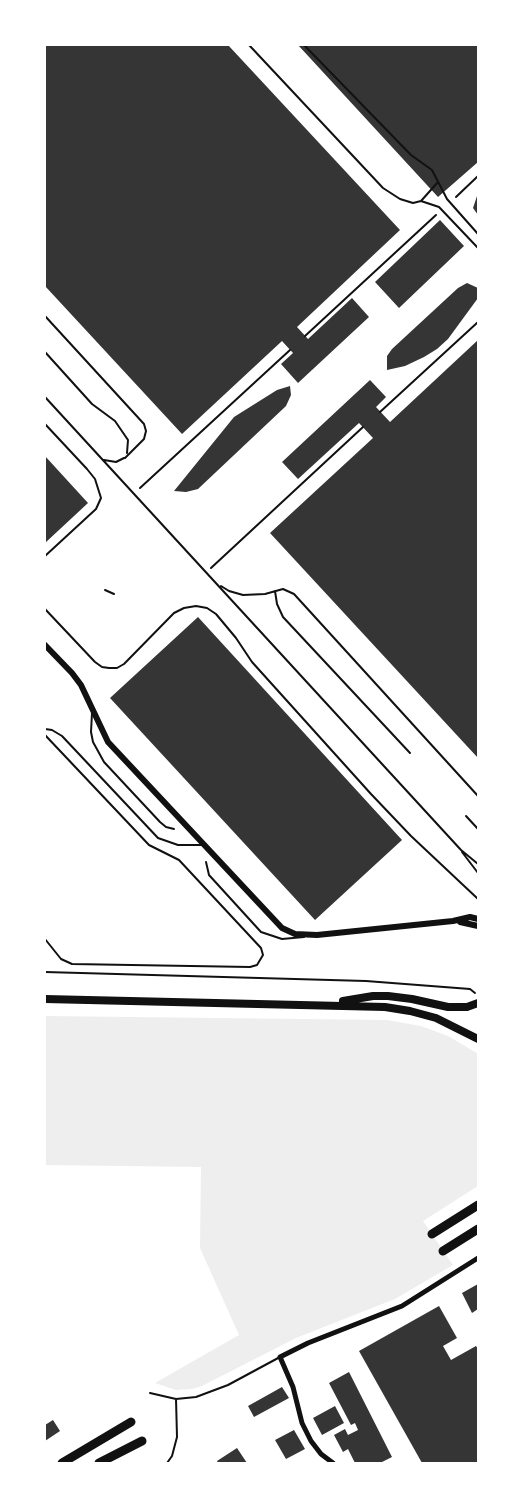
<!DOCTYPE html>
<html>
<head>
<meta charset="utf-8">
<style>
	body { margin:0 }
	#map { position:relative; width:523px; height:1508px; overflow:hidden; background:#fff; font-family:Signika,sans-serif }
	canvas { display:block }
	.frame { position:absolute; inset:0; border:46px solid #fff; pointer-events:none }
</style>
</head>
<body>
<div id="map">
<canvas width="523" height="1508"></canvas>
<div class="frame"></div>
</div>
<script>
const c = document.querySelector('canvas').getContext('2d');
c.lineJoin = 'round';
function paint(path, color) {
  c.fillStyle = color;
  c.fill(path, 'evenodd');
}
function toPath(rows) {
  const path = new Path2D();
  for (const r of rows) {
    path.moveTo(r[0], r[1]);
    for (let i = 2; i < r.length; i += 2) path.lineTo(r[i], r[i + 1]);
  }
  return path;
}
function trace(path, color, width, dash) {
  c.strokeStyle = color;
  c.lineWidth = width;
  c.lineCap = dash ? 'butt' : 'round';
  c.setLineDash(dash || []);
  c.stroke(path);
}
paint(toPath([
	[45,1016,387,1020,421,1026,448,1036,475,1052,478,1054,478,1186,423,1221,453,1265,395,1299,296,1338,202,1386,192,1389,176,1390,155,1383,239,1335,200,1248,201,1167,45,1165]
]), '#eee');
paint(toPath([
	[45,45,228,45,400,230,297,327,308,339,352,298,369,317,298,383,281,364,293,353,282,341,182,434,45,286],
	[298,45,478,45,478,162,438,197],
	[478,193,478,215,473,208],
	[440,220,464,246,399,308,375,282],
	[467,283,478,288,478,298,448,339,437,349,424,357,405,366,387,370,387,356,392,349,458,288],
	[478,340,478,758,270,533,373,438,359,423,298,479,282,462,370,380,386,397,376,407,390,422],
	[290,386,291,395,286,406,198,489,186,492,174,491,234,417,277,390],
	[45,456,88,503,45,543],
	[198,617,402,840,315,920,110,698],
	[478,1284,478,1309,472,1313,462,1293],
	[439,1306,457,1338,443,1346,451,1360,476,1346,478,1349,478,1463,422,1463,359,1351],
	[349,1372,392,1457,380,1463,355,1463,348,1449,343,1452,334,1435,345,1429,348,1435,358,1430,355,1423,351,1425,329,1383],
	[282,1387,289,1398,254,1417,248,1406],
	[335,1406,344,1423,322,1435,313,1418],
	[53,1420,60,1431,45,1441,45,1425],
	[294,1430,305,1449,286,1459,275,1440],
	[237,1448,247,1463,218,1463,217,1461]
]), '#353535');
trace(toPath([
	[456,197,478,176],
	[305,336,436,215],
	[380,412,478,322],
	[140,488,290,350],
	[211,568,363,427],
	[105,590,114,594],
	[45,972,366,981,470,989,475,993]
]), '#111', 2);
trace(toPath([
	[249,45,383,188,400,199,413,203,421,201,438,182],
	[304,45,411,155,432,170,447,199,478,234],
	[421,201,439,207,478,248],
	[45,316,144,424,146,431,144,439,125,458],
	[45,352,92,404,115,421,128,440,127,453],
	[45,397,461,850,478,864],
	[45,424,87,469,95,479,101,498,96,509,45,556],
	[104,460,116,462,124,458],
	[221,586,229,591,243,595,265,594,283,589,294,594,478,796],
	[275,591,277,604,283,617,410,753],
	[45,609,95,662,102,667,109,668,117,668,124,664,174,613,184,608,196,606,207,608,216,614,236,638,252,662,371,794,411,836,478,899],
	[92,713,91,732,93,742,104,762,160,822,166,827,174,829],
	[45,729,52,730,62,736,158,838,178,845,202,845],
	[45,735,149,845,179,860,261,948,263,955,257,965,250,967,72,964,61,959,45,939],
	[466,816,478,829],
	[462,852,478,873],
	[206,862,209,875,261,932,282,939,304,937],
	[150,1393,176,1399,196,1397,228,1385,280,1357],
	[167,1463,172,1456,177,1437,176,1399]
]), '#111', 2);
trace(toPath([
	[333,1463,321,1454,311,1441,302,1423,293,1387,280,1357,308,1343,402,1306,478,1258]
]), '#111', 5);
trace(toPath([
	[45,645,72,673,81,685,108,742,282,928,295,934,317,935,453,921,470,917,478,919],
	[460,922,478,926]
]), '#111', 6);
trace(toPath([
	[45,999,385,1007,410,1011,436,1018,478,1039],
	[343,1001,373,996,388,996,412,999,448,1007,467,1007,478,1003]
]), '#111', 8);
trace(toPath([
	[432,1234,478,1205],
	[443,1251,478,1229],
	[62,1463,131,1422],
	[99,1463,142,1441]
]), '#111', 9);
</script>
</body>
</html>
